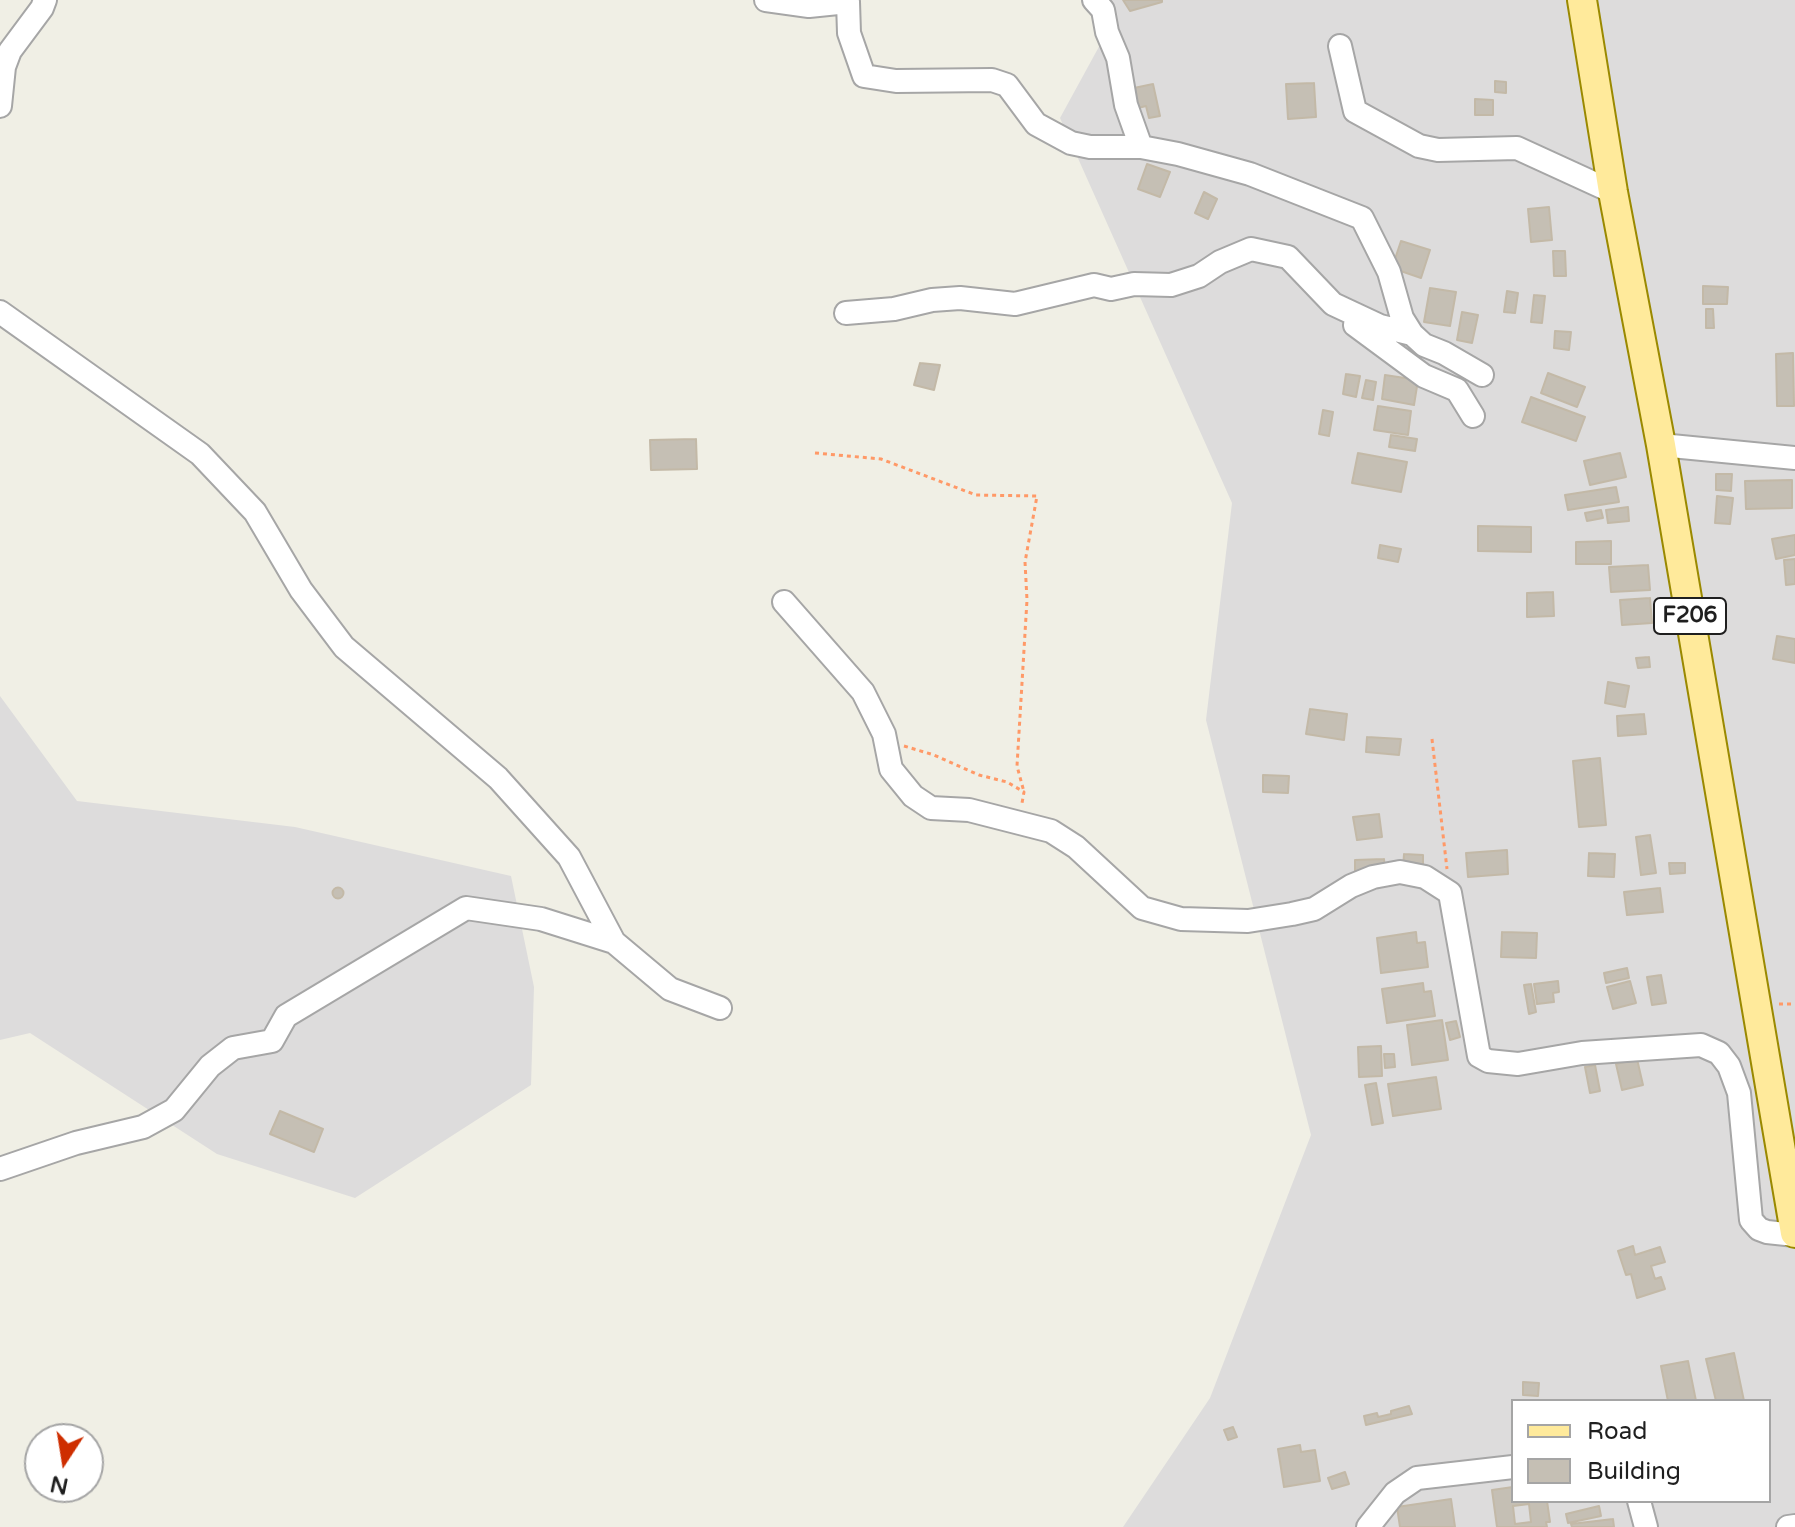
<!DOCTYPE html>
<html>
<head>
<meta charset="utf-8">
<style>
	body { margin:0 }
	#map { position:relative; width:1795px; height:1527px; overflow:hidden; background:#f0efe5; font-family:"Varela Round",sans-serif }
	canvas { display:block }
	.legend { position:absolute; left:1511px; top:1399px; width:260px; height:104px; box-sizing:border-box; background:#fff; border:2px solid #a5a5a5; margin:0; padding:10px 14px; list-style:none; font-size:24px; color:#1f1f1f }
	.legend li { display:flex; align-items:center; gap:16px; height:40px }
	.legend b { width:40px; border:2px solid #a5a5a5 }
	.north { position:absolute; left:24px; top:1423px; width:80px; height:80px; box-sizing:border-box; background:#fff; border:2px solid #a5a5a5; border-radius:50%; rotate:192deg; font-size:22px; font-weight:700; line-height:32px; text-align:center; color:#1f1f1f }
	.north::after { content:''; display:block; margin:auto; width:28px; height:36px; background:#ce2e00; clip-path:polygon(50% 0,100% 100%,50% 72%,0 100%) }
</style>
</head>
<body>
<div id="map">
<canvas width="1795" height="1527"></canvas>
<ul class="legend">
<li><b style="height:10px;background:#ffea9b"></b>Road</li>
<li><b style="height:22px;background:#c5bfb4"></b>Building</li>
</ul>
<div class="north">N</div>
</div>
<script>
const c = document.querySelector('canvas').getContext('2d');
c.lineJoin = 'round';
function paint(path, color) {
  c.fillStyle = color;
  c.fill(path, 'evenodd');
}
function toPath(rows) {
  const path = new Path2D();
  for (const r of rows) {
    if (r.length === 3) {
      path.moveTo(r[0] + r[2], r[1]);
      path.arc(r[0], r[1], r[2], 0, 2 * Math.PI);
      continue;
    }
    path.moveTo(r[0], r[1]);
    for (let i = 2; i < r.length; i += 2) path.lineTo(r[i], r[i + 1]);
  }
  return path;
}
function trace(path, color, width, dash) {
  c.strokeStyle = color;
  c.lineWidth = width;
  c.lineCap = dash ? 'butt' : 'round';
  c.setLineDash(dash || []);
  c.stroke(path);
}
function label(font, color, halo, rows, align = 'center') {
  c.font = font + ' "Varela Round",sans-serif';
  c.lineWidth = 6;
  c.setLineDash([]);
  c.textBaseline = 'middle';
  c.strokeStyle = halo;
  c.fillStyle = color;
  for (const [text, x, y, turn = 0] of rows) {
    c.save();
    c.translate(x, y);
    c.rotate((+turn || 0) * Math.PI / 180);
    c.textAlign = isNaN(turn) ? turn : align;
    if (halo) c.strokeText(text, 0, 0);
    c.fillText(text, 0, 0);
    c.restore();
  }
}
paint(toPath([
	[1109,0,1795,0,1795,1527,1123,1527,1210,1398,1311,1135,1206,720,1232,503,1060,118,1107,32],
	[1513,1401,1769,1401,1769,1501,1513,1501],
	[0,696,77,801,295,827,511,876,534,987,531,1085,355,1198,217,1154,30,1033,0,1040]
]), '#dddcdc');
const building = toPath([
	[1123,0,1162,0,1162,2,1130,11,1123,0],
	[1495,81,1506,82,1506,93,1495,92,1495,81],
	[1314,83,1316,117,1288,119,1286,84,1314,83],
	[1153,84,1160,116,1149,118,1146,106,1138,108,1134,88,1153,84],
	[1475,99,1493,100,1493,115,1475,115,1475,99],
	[1147,164,1170,172,1160,197,1138,189,1147,164],
	[1204,192,1217,199,1208,219,1195,213,1204,192],
	[1549,207,1552,240,1531,242,1528,209,1549,207],
	[1401,241,1430,250,1421,278,1392,268,1401,241],
	[1553,251,1565,251,1566,276,1554,276,1553,251],
	[1703,286,1728,287,1727,304,1703,304,1703,286],
	[1430,288,1456,292,1450,326,1424,322,1430,288],
	[1507,291,1518,293,1515,313,1504,312,1507,291],
	[1534,295,1545,296,1542,323,1531,322,1534,295],
	[1706,309,1713,309,1714,328,1706,328,1706,309],
	[1462,312,1478,315,1472,343,1457,340,1462,312],
	[1555,331,1571,332,1569,350,1554,348,1555,331],
	[1793,353,1794,406,1777,406,1776,354,1793,353],
	[920,363,940,365,934,390,914,385,920,363],
	[1548,373,1585,387,1577,407,1541,393,1548,373],
	[1346,374,1360,376,1356,397,1343,394,1346,374],
	[1385,375,1418,380,1414,405,1382,399,1385,375],
	[1366,380,1376,382,1373,400,1362,398,1366,380],
	[1531,397,1585,417,1576,441,1522,422,1531,397],
	[1378,406,1411,411,1408,435,1374,430,1378,406],
	[1323,410,1333,412,1329,436,1319,434,1323,410],
	[1391,435,1417,439,1415,451,1389,447,1391,435],
	[696,439,697,469,651,470,650,440,696,439],
	[1358,453,1407,462,1401,492,1352,483,1358,453],
	[1620,453,1626,477,1590,485,1584,461,1620,453],
	[1716,474,1732,474,1731,491,1716,490,1716,474],
	[1792,480,1792,508,1746,509,1745,481,1792,480],
	[1616,487,1619,502,1568,510,1565,495,1616,487],
	[1717,496,1733,498,1730,524,1715,523,1717,496],
	[1628,507,1629,521,1608,523,1606,510,1628,507],
	[1601,510,1603,518,1587,521,1585,513,1601,510],
	[1478,526,1531,527,1531,552,1478,551,1478,526],
	[1795,535,1795,555,1776,559,1772,539,1795,535],
	[1611,541,1611,564,1576,564,1576,542,1611,541],
	[1380,545,1401,549,1398,562,1378,558,1380,545],
	[1795,559,1795,584,1786,585,1784,560,1795,559],
	[1648,565,1650,590,1611,592,1609,567,1648,565],
	[1553,592,1554,616,1527,617,1527,593,1553,592],
	[1650,598,1652,623,1622,625,1620,600,1650,598],
	[1777,636,1795,639,1795,663,1773,659,1777,636],
	[1649,657,1650,667,1638,668,1636,658,1649,657],
	[1608,682,1629,686,1625,707,1605,703,1608,682],
	[1310,709,1347,714,1344,740,1306,734,1310,709],
	[1644,714,1646,734,1618,736,1617,716,1644,714],
	[1367,737,1401,739,1399,755,1366,752,1367,737],
	[1600,758,1606,825,1579,827,1573,761,1600,758],
	[1263,775,1289,776,1288,793,1263,792,1263,775],
	[1379,814,1382,837,1357,840,1353,817,1379,814],
	[1650,835,1656,873,1641,875,1636,837,1650,835],
	[1507,850,1508,874,1468,877,1466,853,1507,850],
	[1589,853,1615,854,1614,877,1588,876,1589,853],
	[1404,854,1423,855,1423,870,1403,869,1404,854],
	[1384,859,1385,870,1355,871,1355,860,1384,859],
	[1669,863,1685,863,1685,873,1670,874,1669,863],
	[338,893,5.5],
	[1660,888,1663,912,1627,915,1624,892,1660,888],
	[1416,932,1417,943,1425,942,1428,967,1381,973,1377,938,1416,932],
	[1502,932,1537,933,1536,958,1501,957,1502,932],
	[1627,968,1629,978,1606,983,1604,973,1627,968],
	[1661,975,1666,1003,1652,1005,1647,977,1661,975],
	[1558,981,1559,992,1553,993,1554,1002,1537,1004,1534,984,1558,981],
	[1630,981,1636,1003,1613,1009,1607,987,1630,981],
	[1423,983,1424,992,1431,991,1435,1016,1387,1023,1382,989,1423,983],
	[1531,984,1536,1012,1529,1014,1524,985,1531,984],
	[1442,1020,1448,1060,1412,1065,1407,1025,1442,1020],
	[1456,1021,1460,1037,1450,1040,1446,1023,1456,1021],
	[1381,1046,1382,1076,1359,1077,1358,1047,1381,1046],
	[1384,1054,1394,1054,1395,1067,1385,1068,1384,1054],
	[1637,1059,1643,1085,1622,1090,1616,1064,1637,1059],
	[1595,1065,1600,1091,1590,1093,1585,1067,1595,1065],
	[1436,1077,1441,1109,1393,1116,1388,1084,1436,1077],
	[1376,1083,1383,1123,1372,1125,1365,1085,1376,1083],
	[280,1111,323,1129,314,1152,270,1134,280,1111],
	[1633,1246,1635,1255,1660,1247,1665,1262,1651,1266,1655,1279,1661,1277,1665,1289,1637,1298,1631,1274,1626,1275,1618,1251,1633,1246],
	[1734,1353,1744,1401,1716,1401,1706,1359,1734,1353],
	[1688,1361,1696,1401,1668,1401,1661,1366,1688,1361],
	[1523,1382,1539,1383,1538,1396,1523,1395,1523,1382],
	[1409,1406,1412,1414,1366,1425,1364,1416,1377,1413,1378,1417,1391,1414,1391,1411,1409,1406],
	[1233,1427,1237,1437,1228,1440,1224,1430,1233,1427],
	[1300,1445,1301,1452,1315,1450,1320,1481,1284,1487,1278,1449,1300,1445],
	[1345,1472,1349,1484,1332,1489,1328,1478,1345,1472],
	[1513,1487,1513,1501,1547,1501,1550,1522,1546,1522,1547,1527,1497,1527,1492,1490,1513,1487],
	[1529,1504,1531,1522,1515,1524,1513,1506,1529,1504],
	[1451,1499,1455,1527,1400,1527,1397,1507,1451,1499],
	[1599,1506,1601,1516,1568,1523,1566,1514,1599,1506],
	[1613,1519,1614,1527,1572,1527,1571,1524,1613,1519]
]);
paint(building, '#c5bfb4');
trace(building, '#c3b9a7', 2);
const minor = toPath([
	[766,0,809,6,848,2,849,33,864,76,896,81,992,80,1007,85,1036,124,1071,143,1090,147,1141,147,1178,154,1250,174,1362,218,1389,272,1402,318,1412,334],
	[1094,0,1103,10,1107,32,1118,58,1126,105,1141,147],
	[1340,46,1355,111,1419,146,1438,150,1517,148,1613,192],
	[0,106,4,67,10,51,42,8,45,0],
	[0,312,200,454,255,512,301,590,344,647,498,778,569,857,614,942,670,989,720,1008],
	[846,313,894,309,932,300,960,298,1015,304,1094,285,1111,289,1134,284,1171,285,1199,276,1220,262,1251,249,1288,257,1333,304,1380,326,1412,334,1424,345,1444,353,1482,375],
	[1355,325,1424,376,1457,390,1473,416],
	[1661,445,1795,458],
	[784,602,863,692,884,734,891,769,913,796,931,808,969,810,1051,831,1076,847,1142,908,1181,919,1248,921,1292,914,1314,909,1351,886,1373,877,1400,872,1425,877,1450,893,1479,1056,1488,1061,1518,1064,1582,1053,1701,1045,1719,1053,1729,1066,1739,1093,1751,1220,1759,1229,1767,1232,1795,1235],
	[0,1169,76,1143,143,1127,174,1110,210,1066,233,1048,272,1041,286,1016,466,908,541,919,614,942],
	[1639,1501,1646,1527],
	[1368,1527,1395,1493,1417,1478,1513,1467],
	[1788,1527,1795,1526]
]);
const major = toPath([
	[1582,0,1613,192,1661,445,1795,1233]
]);
trace(minor, '#a6a6a6', 26);
trace(major, '#9a8900', 32);
trace(toPath([
	[815,453,881,459,976,495,1037,496,1025,562,1027,600,1017,766,1024,792],
	[1432,739,1447,869],
	[904,746,934,755,979,775,1007,782,1024,792,1022,803],
	[1779,1004,1795,1004]
]), '#ff9967', 3, [4, 4]);
trace(minor, '#fff', 22);
trace(major, '#ffea9b', 28);
for (const [x, y, w] of [
	[1690,616,72]
]) {
  const box = new Path2D();
  box.roundRect(x - w / 2, y - 18, w, 36, 6);
  c.fillStyle = '#fff';
  c.fill(box);
  trace(box, '#1f1f1f', 2);
}
label('bold 22px', '#1f1f1f', null, [
	["F206",1690,616]
]);
</script>
</body>
</html>
